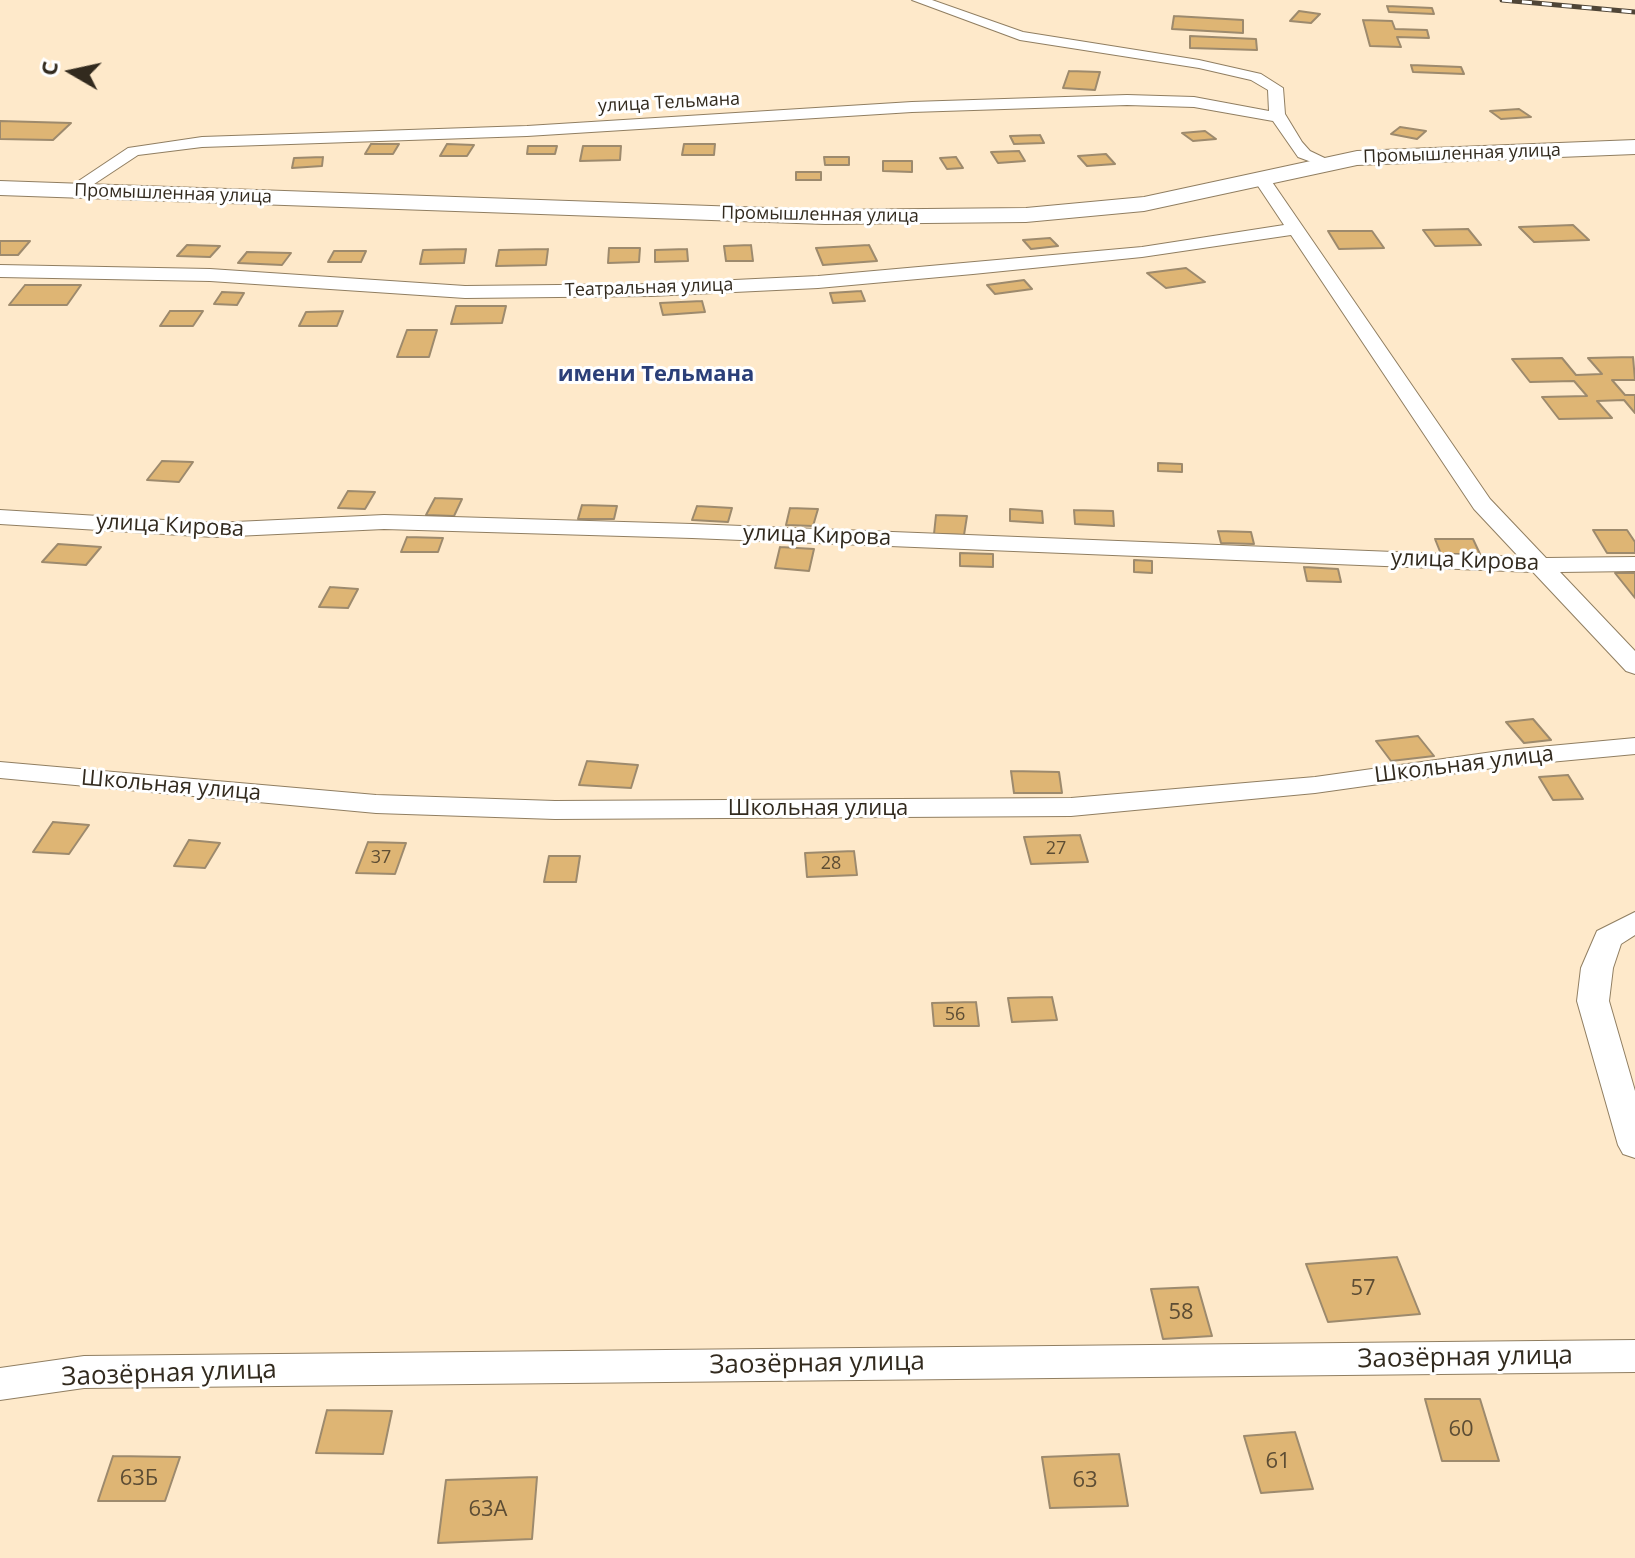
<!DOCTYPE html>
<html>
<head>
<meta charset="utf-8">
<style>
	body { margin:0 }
	#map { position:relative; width:1635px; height:1558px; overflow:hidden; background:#fee9ca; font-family:"Open Sans",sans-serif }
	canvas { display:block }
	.north { position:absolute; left:32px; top:32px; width:80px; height:80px; -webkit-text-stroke:6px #fff; paint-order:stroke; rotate:279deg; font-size:22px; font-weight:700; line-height:32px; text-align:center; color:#322a1e }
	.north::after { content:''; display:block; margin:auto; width:28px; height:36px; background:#322a1e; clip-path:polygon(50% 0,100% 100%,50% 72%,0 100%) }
</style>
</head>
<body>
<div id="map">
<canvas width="1635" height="1558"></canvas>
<div class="north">С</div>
</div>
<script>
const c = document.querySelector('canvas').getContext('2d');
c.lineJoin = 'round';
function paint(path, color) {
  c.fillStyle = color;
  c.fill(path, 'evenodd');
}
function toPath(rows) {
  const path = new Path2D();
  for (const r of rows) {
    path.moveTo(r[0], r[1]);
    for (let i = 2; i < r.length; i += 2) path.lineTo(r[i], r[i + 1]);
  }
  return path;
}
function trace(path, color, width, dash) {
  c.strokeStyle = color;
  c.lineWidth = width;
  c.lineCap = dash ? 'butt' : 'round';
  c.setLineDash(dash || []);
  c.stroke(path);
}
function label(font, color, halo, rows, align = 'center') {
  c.font = font + ' "Open Sans",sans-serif';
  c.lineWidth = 6;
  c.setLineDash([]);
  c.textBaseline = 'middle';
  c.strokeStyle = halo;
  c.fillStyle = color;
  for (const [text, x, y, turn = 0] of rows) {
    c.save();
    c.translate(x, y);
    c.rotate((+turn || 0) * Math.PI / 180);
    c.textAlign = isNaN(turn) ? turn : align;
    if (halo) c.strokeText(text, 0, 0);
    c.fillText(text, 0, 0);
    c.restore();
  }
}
const building = toPath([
	[1387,6,1432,8,1434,14,1389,12,1387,6],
	[1299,11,1320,14,1311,23,1290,21,1299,11],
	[1174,16,1243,20,1243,33,1172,29,1174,16],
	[1363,20,1392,21,1395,29,1427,30,1429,38,1397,37,1401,47,1370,46,1363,20],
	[1190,36,1256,39,1257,50,1190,48,1190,36],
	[1411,65,1461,67,1464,74,1413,72,1411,65],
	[1069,71,1100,72,1095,90,1063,88,1069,71],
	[1519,109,1531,117,1501,119,1490,111,1519,109],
	[0,121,71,123,53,140,0,139,0,121],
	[1400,127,1426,131,1417,139,1391,134,1400,127],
	[1205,131,1216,139,1193,141,1182,133,1205,131],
	[1040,135,1044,143,1014,144,1010,136,1040,135],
	[371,144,399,144,393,154,365,154,371,144],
	[447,144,474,145,467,156,440,156,447,144],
	[684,144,715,144,714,155,682,155,684,144],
	[528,146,557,146,555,154,527,154,528,146],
	[583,146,621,146,620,160,580,161,583,146],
	[1019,151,1025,161,998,163,991,152,1019,151],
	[1106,154,1115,164,1087,166,1078,156,1106,154],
	[323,157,322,166,292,168,294,158,323,157],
	[824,157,849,157,849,165,825,165,824,157],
	[956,157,963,168,947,169,940,158,956,157],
	[883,161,912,161,912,172,883,171,883,161],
	[796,172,821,172,821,180,796,180,796,172],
	[1573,225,1589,240,1534,242,1519,227,1573,225],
	[1468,229,1481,245,1435,246,1423,230,1468,229],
	[1328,231,1372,231,1384,248,1339,249,1328,231],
	[1050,238,1058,246,1031,249,1023,240,1050,238],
	[0,241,30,241,18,255,0,255,0,241],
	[187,245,220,246,210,257,177,256,187,245],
	[751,245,753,261,726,261,724,246,751,245],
	[869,245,877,261,823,265,816,248,869,245],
	[609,248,640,248,639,262,608,263,609,248],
	[466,249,464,263,420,264,423,250,466,249],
	[548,249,546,265,496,266,499,250,548,249],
	[687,249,688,261,655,262,655,250,687,249],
	[334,251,366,251,361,262,328,262,334,251],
	[247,252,291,253,282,265,238,263,247,252],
	[1186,268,1205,282,1166,288,1147,273,1186,268],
	[1024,280,1032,289,995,294,987,285,1024,280],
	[25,285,81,285,67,305,9,305,25,285],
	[861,291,865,301,833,303,830,293,861,291],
	[222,292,244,293,237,305,214,304,222,292],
	[702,301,705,312,663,315,660,303,702,301],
	[456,306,506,306,502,323,451,324,456,306],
	[170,311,203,311,193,326,160,326,170,311],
	[343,311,337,326,299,326,306,312,343,311],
	[407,330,437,330,429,357,397,357,407,330],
	[1633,357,1635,380,1612,380,1625,395,1635,395,1635,413,1624,400,1597,401,1612,418,1559,419,1542,397,1587,396,1574,381,1530,382,1512,359,1562,358,1576,375,1602,374,1588,358,1633,357],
	[162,461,193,462,179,482,147,480,162,461],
	[1158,463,1182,464,1182,472,1158,471,1158,463],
	[348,491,375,492,365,509,338,508,348,491],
	[435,498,462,499,454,516,426,515,435,498],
	[582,505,617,506,614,519,578,519,582,505],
	[697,506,732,508,728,522,692,520,697,506],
	[790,508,818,509,813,526,786,525,790,508],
	[1010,509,1042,511,1043,523,1010,521,1010,509],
	[1074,510,1113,511,1114,526,1075,524,1074,510],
	[936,515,967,516,964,535,934,534,936,515],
	[1593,530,1627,530,1635,542,1635,553,1607,553,1593,530],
	[1218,531,1251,532,1254,544,1221,543,1218,531],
	[407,537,443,538,438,552,401,552,407,537],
	[1435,539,1473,539,1480,554,1441,554,1435,539],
	[58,544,101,547,86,565,42,562,58,544],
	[780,547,814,549,809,571,775,568,780,547],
	[960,553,993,554,993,567,960,566,960,553],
	[1134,560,1152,561,1152,573,1134,572,1134,560],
	[1304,567,1338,569,1341,582,1307,581,1304,567],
	[1615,573,1635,573,1635,598,1615,573],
	[330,587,358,589,348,608,319,607,330,587],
	[1533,719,1551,740,1524,743,1506,722,1533,719],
	[1418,736,1434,756,1391,761,1376,741,1418,736],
	[587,761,638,765,631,788,579,785,587,761],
	[1011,771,1059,772,1062,793,1014,793,1011,771],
	[1568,775,1583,799,1553,800,1539,777,1568,775],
	[53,822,89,825,69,854,33,852,53,822],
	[1080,835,1088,862,1031,864,1024,837,1080,835],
	[189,840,220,843,205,868,174,866,189,840],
	[368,842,406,843,395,874,356,873,368,842],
	[854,851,857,875,807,877,805,853,854,851],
	[549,856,580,856,576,882,544,882,549,856],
	[1052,997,1057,1020,1012,1022,1008,998,1052,997],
	[976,1002,979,1026,934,1026,932,1003,976,1002],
	[1397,1257,1420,1314,1328,1322,1306,1264,1397,1257],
	[1198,1287,1212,1336,1163,1339,1151,1289,1198,1287],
	[1425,1399,1480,1399,1499,1461,1442,1461,1425,1399],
	[327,1410,392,1411,383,1454,316,1453,327,1410],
	[1295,1432,1313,1489,1261,1493,1244,1436,1295,1432],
	[1119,1454,1128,1506,1050,1508,1042,1457,1119,1454],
	[113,1456,180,1457,165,1501,98,1501,113,1456],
	[537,1477,532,1539,438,1543,446,1480,537,1477]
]);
paint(building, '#deb574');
trace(building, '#9d8a6d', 2);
const street = toPath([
	[912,0,932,0,1023,32,1199,60,1261,74,1283,88,1285,114,1302,142,1310,151,1333,162,1325,167,1298,157,1273,121,1194,107,1127,105,912,112,527,136,202,147,138,155,79,194,67,194,65,190,128,148,202,137,527,126,912,102,1127,95,1194,97,1269,111,1268,90,1251,80,1199,68,1020,40,912,0],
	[1262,175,1268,176,1490,499,1546,558,1635,557,1635,571,1560,572,1635,651,1635,674,1626,671,1533,572,692,538,384,529,214,537,0,524,0,510,214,523,384,515,692,524,1519,557,1474,509,1291,235,1142,257,973,274,818,288,651,296,465,298,210,281,0,277,0,265,210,269,465,286,651,284,818,276,1142,247,1284,225,1254,180,1262,175],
	[1635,738,1635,754,1507,766,1315,793,1071,816,555,819,376,813,0,778,0,762,376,795,555,801,1071,798,1315,777,1507,750,1635,738],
	[1635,912,1635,935,1621,944,1613,968,1609,1001,1635,1091,1635,1158,1623,1154,1618,1145,1577,1001,1581,968,1597,931,1635,912],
	[1635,1340,1635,1372,84,1388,0,1400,0,1368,84,1356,1635,1340]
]);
const secondary = toPath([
	[1635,140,1635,154,1357,165,1144,211,1026,222,825,224,0,195,0,181,825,210,1026,208,1144,197,1357,151,1635,140]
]);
trace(street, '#907e61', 2);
trace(secondary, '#907e61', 2);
paint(street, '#fff');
paint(secondary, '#fff');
const rail = toPath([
	[1502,0,1635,12]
]);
trace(rail, '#4f4537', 5);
trace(rail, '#fff', 3, [10]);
label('18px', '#322a1e', '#fff', [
	["улица Тельмана",669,103,-3],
	["Промышленная улица",1462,154,-2],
	["Промышленная улица",173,194,2],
	["Промышленная улица",820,215,1],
	["Театральная улица",649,288,-2]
]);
label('18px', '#5d4d34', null, [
	["27",1056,849],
	["37",381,858],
	["28",831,864],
	["56",955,1015]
]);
label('bold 22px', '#2b3f78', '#fff', [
	["имени Тельмана",656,375]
]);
label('22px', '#322a1e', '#fff', [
	["улица Кирова",170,526,3],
	["улица Кирова",817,536,2],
	["улица Кирова",1465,561,2],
	["Школьная улица",1464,765,-7],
	["Школьная улица",171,786,5],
	["Школьная улица",818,809]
]);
label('22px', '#5d4d34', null, [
	["57",1363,1289],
	["58",1181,1313],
	["60",1461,1430],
	["61",1278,1462],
	["63Б",139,1479],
	["63",1085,1481],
	["63А",488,1510]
]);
label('26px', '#322a1e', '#fff', [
	["Заозёрная улица",1465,1358,-1],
	["Заозёрная улица",817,1364,-1],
	["Заозёрная улица",169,1374,-2]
]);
</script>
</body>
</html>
